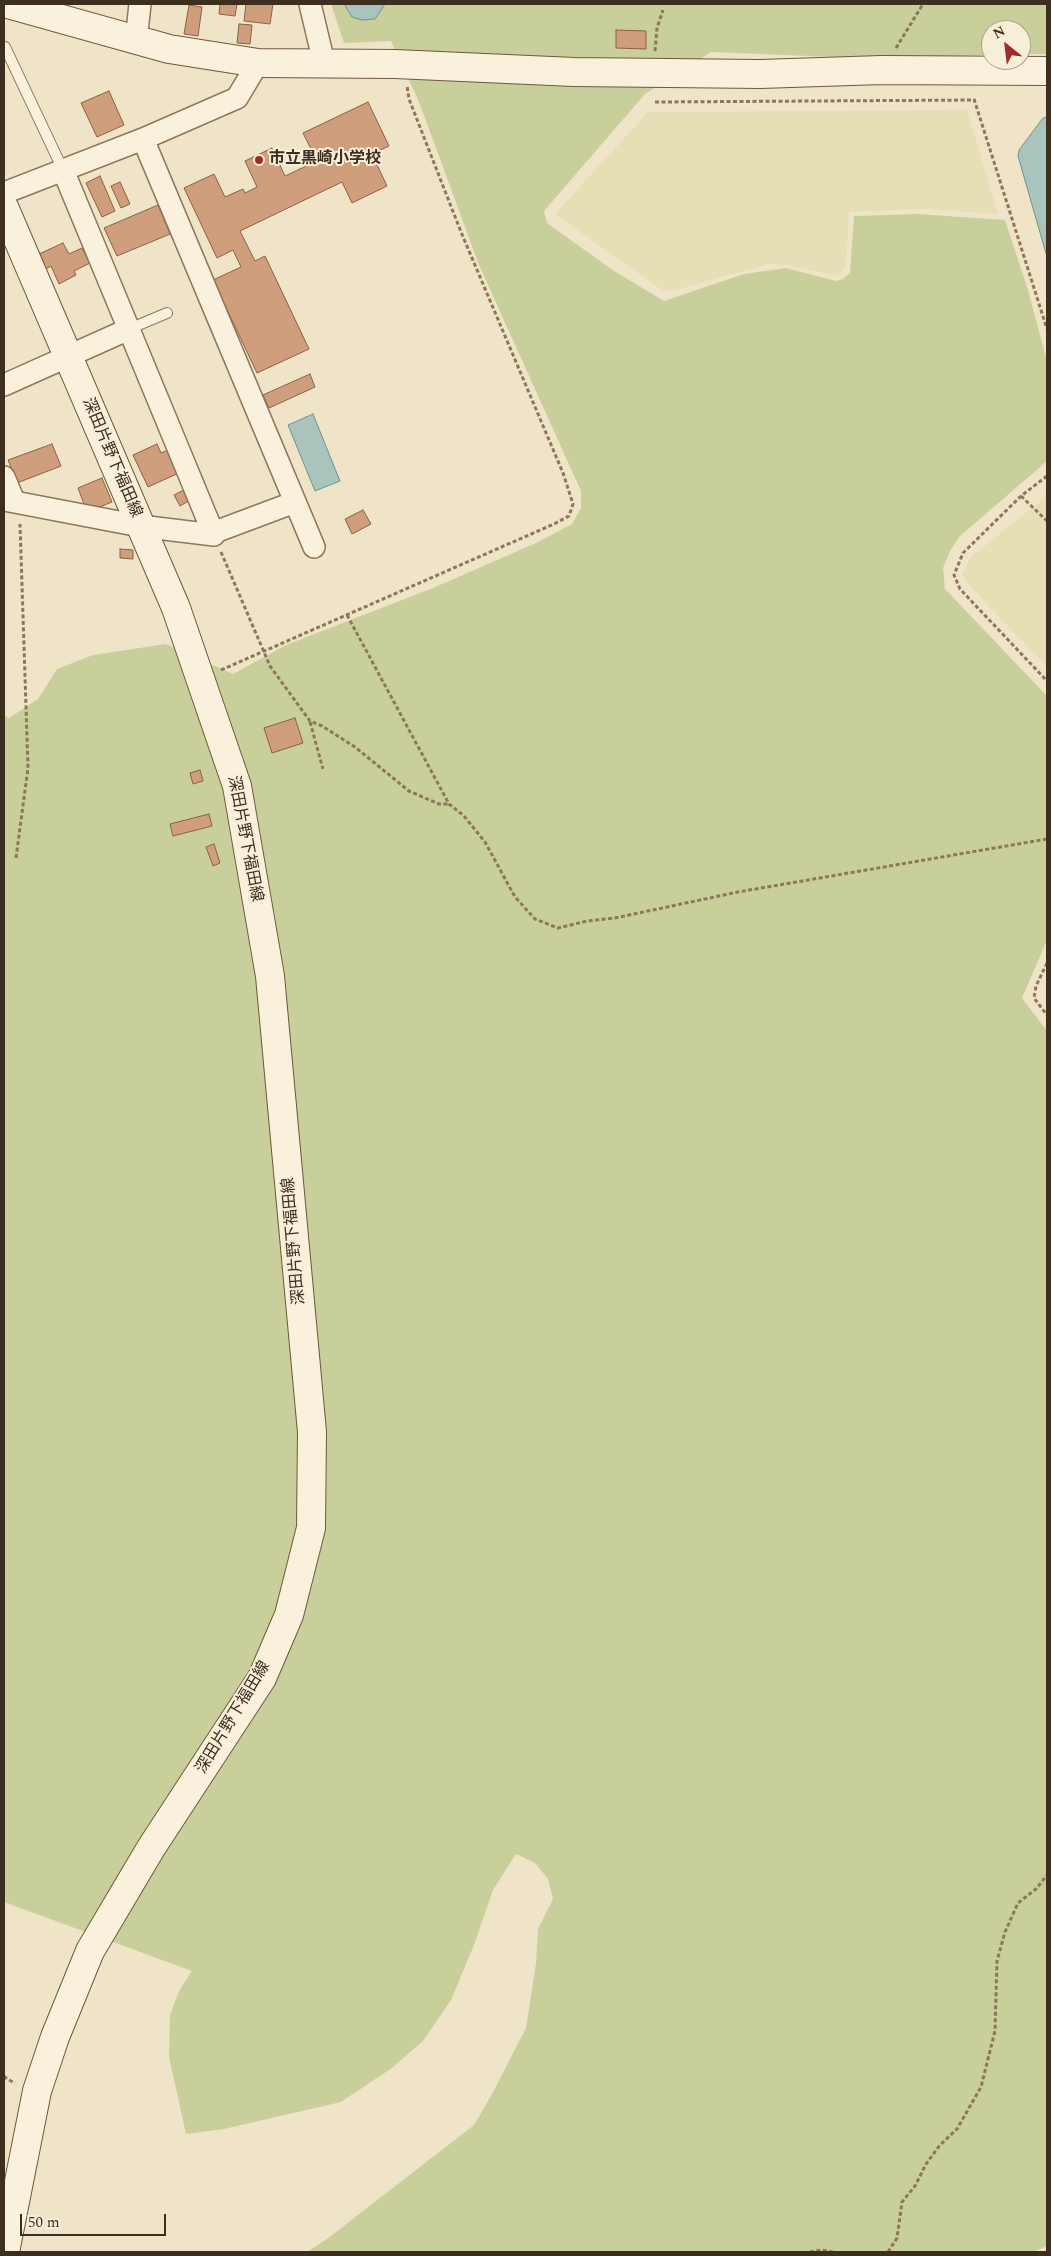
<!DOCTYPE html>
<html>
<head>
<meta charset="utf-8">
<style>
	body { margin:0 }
	#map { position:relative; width:1051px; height:2256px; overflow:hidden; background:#f0e4c8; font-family:Spectral,serif }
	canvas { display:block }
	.frame { position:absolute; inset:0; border:5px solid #3d2e20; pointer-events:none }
	.north { position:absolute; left:981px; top:20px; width:50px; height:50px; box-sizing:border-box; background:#f7eed8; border:1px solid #ada18e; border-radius:50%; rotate:331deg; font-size:14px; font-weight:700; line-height:20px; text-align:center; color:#3d2e20 }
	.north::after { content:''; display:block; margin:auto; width:18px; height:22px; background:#9e2a2b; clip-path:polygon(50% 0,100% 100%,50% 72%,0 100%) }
	.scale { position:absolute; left:20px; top:2214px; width:146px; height:22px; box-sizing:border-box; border:2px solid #3d2e20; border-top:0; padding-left:6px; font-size:15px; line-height:18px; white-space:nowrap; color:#3d2e20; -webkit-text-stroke:4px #f7eed8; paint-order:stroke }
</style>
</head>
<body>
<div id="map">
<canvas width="1051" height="2256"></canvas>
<div class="frame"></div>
<div class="north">N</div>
<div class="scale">50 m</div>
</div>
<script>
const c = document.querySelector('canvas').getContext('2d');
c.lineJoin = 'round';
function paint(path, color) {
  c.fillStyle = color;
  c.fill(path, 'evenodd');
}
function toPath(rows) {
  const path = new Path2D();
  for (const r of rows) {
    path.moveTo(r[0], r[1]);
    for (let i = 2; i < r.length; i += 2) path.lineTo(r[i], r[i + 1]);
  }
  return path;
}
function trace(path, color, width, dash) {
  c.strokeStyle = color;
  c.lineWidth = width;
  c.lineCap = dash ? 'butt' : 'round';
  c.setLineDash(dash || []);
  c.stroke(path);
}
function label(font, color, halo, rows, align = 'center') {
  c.font = font + ' Spectral,"Noto Sans JP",serif';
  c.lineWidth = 4;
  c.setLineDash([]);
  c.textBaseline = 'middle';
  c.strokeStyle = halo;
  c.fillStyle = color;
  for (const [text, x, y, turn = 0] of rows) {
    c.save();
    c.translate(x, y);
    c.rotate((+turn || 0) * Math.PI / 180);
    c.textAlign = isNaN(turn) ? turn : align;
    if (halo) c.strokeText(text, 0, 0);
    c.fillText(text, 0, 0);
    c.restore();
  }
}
paint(toPath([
	[967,110,998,214,924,209,849,212,846,267,837,276,787,265,768,264,676,290,662,290,555,214,648,112],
	[1047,496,1047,667,966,582,962,574,971,557]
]), '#e6deb5');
paint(toPath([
	[331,4,1047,4,1047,54,1021,54,1021,30,991,30,991,55,858,58,711,52,645,94,544,211,547,223,614,271,664,301,744,274,786,268,836,281,843,279,850,273,854,216,917,214,1005,220,1028,290,1047,361,1047,461,959,537,950,551,943,568,945,589,1047,696,1047,940,1022,998,1047,1031,1047,2246,1033,2252,307,2252,327,2239,474,2125,491,2096,526,2028,536,1963,538,1929,553,1899,548,1879,535,1863,516,1854,493,1890,474,1945,451,2000,423,2041,392,2068,341,2102,224,2129,186,2134,169,2057,170,2015,180,1989,192,1971,4,1902,4,715,9,718,38,699,57,669,93,655,166,644,233,674,286,645,433,588,536,543,572,524,581,508,581,491,479,265,419,102,391,41,344,43]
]), '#c9cf9b');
const water = toPath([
	[344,4,385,4,375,19,362,20,352,17,344,4],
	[1047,117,1047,257,1018,156,1019,150,1043,118,1047,117],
	[313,414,340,481,315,491,288,425,313,414]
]);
paint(water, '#a9c4bc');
trace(water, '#6f938a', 1);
const building = toPath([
	[220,4,237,4,235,16,219,14,220,4],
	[246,4,273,4,270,24,244,21,246,4],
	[189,5,202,7,198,36,184,34,189,5],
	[239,24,252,25,250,44,237,43,239,24],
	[616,30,646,31,646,49,616,48,616,30],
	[109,91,124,125,97,137,81,103,109,91],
	[368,102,389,146,372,154,387,186,352,203,342,182,240,231,255,261,265,256,309,349,257,373,213,280,241,267,233,250,217,258,184,188,214,174,225,197,243,189,245,193,257,187,245,161,272,148,285,176,317,161,303,133,368,102],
	[100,176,115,211,102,217,86,183,100,176],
	[120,182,130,204,121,208,111,186,120,182],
	[158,205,170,234,117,256,104,228,158,205],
	[63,243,69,254,82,248,90,263,74,271,76,275,59,284,51,266,46,269,39,254,63,243],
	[310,374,315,387,269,408,263,395,310,374],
	[52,444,61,466,17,483,8,460,52,444],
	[157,444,161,453,170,449,181,472,148,487,133,455,157,444],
	[102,478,112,502,87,512,78,488,102,478],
	[186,489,192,499,180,506,174,495,186,489],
	[363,510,371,524,352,534,345,519,363,510],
	[120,549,133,550,133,559,120,558,120,549],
	[295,718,303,743,272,753,264,728,295,718],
	[200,770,203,781,193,784,190,773,200,770],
	[209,814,212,826,173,836,170,824,209,814],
	[214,844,220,863,213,866,206,847,214,844]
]);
paint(building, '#cf9f7d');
trace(building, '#8d5f41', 1);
const lane = toPath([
	[5,47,63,170],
	[129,329,167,313]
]);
const street = toPath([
	[310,4,324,63],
	[136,41,140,4],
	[143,139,314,547],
	[4,193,143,139,237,98,258,63],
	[4,385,129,329],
	[4,477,14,501],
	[4,500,140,526,214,535,63,170],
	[215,532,295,502]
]);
const secondary = toPath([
	[8,4,169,49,258,63,395,64,574,72,760,74,882,70,1047,71],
	[4,207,176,608,237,786,270,976,312,1432,311,1528,289,1615,262,1678,151,1848,90,1951,55,2037,37,2091,5,2252]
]);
trace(lane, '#8d765c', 12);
trace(street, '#8d765c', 24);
trace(secondary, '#6f573f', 30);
trace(toPath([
	[896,48,923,4],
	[655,51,657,28,663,10],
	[974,99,1047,329],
	[655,102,975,100],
	[1047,476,1021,496,963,553,954,575,960,589,1047,681],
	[1021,496,1047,521],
	[221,552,270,666,310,721,322,726,355,747,409,791,439,804,449,804],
	[347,615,449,804,464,816,485,842,515,897,535,919,558,928,587,921,615,918,738,892,1047,839],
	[221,670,554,524,569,516,573,504,563,473,461,232,409,99,407,86],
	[310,722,323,769],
	[16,858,28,768,20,524],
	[1047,963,1036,986,1034,998,1047,1015],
	[4,2076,7,2079,15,2083],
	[810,2252,821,2250,833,2252],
	[888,2252,897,2238,902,2202,915,2186,926,2164,940,2145,957,2129,981,2087,995,2031,997,1961,1005,1932,1018,1903,1036,1889,1047,1875]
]), '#8d765c', 3, [4, 2.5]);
trace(lane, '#faf1dc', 10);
trace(street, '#faf1dc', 21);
trace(secondary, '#faf1dc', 28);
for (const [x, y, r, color] of [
	[259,160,5,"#9e2a2b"]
]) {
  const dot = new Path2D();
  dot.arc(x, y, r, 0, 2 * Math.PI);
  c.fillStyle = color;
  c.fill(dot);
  trace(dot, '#f7eed8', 2);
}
label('bold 16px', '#3d2e20', '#f7eed8', [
	["市立黒崎小学校",269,160]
], 'left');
label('16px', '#3d2e20', '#f7eed8', [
	["深田片野下福田線",111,458,67],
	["深田片野下福田線",244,839,79],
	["深田片野下福田線",295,1241,-95],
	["深田片野下福田線",234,1718,-59]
]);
</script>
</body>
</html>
